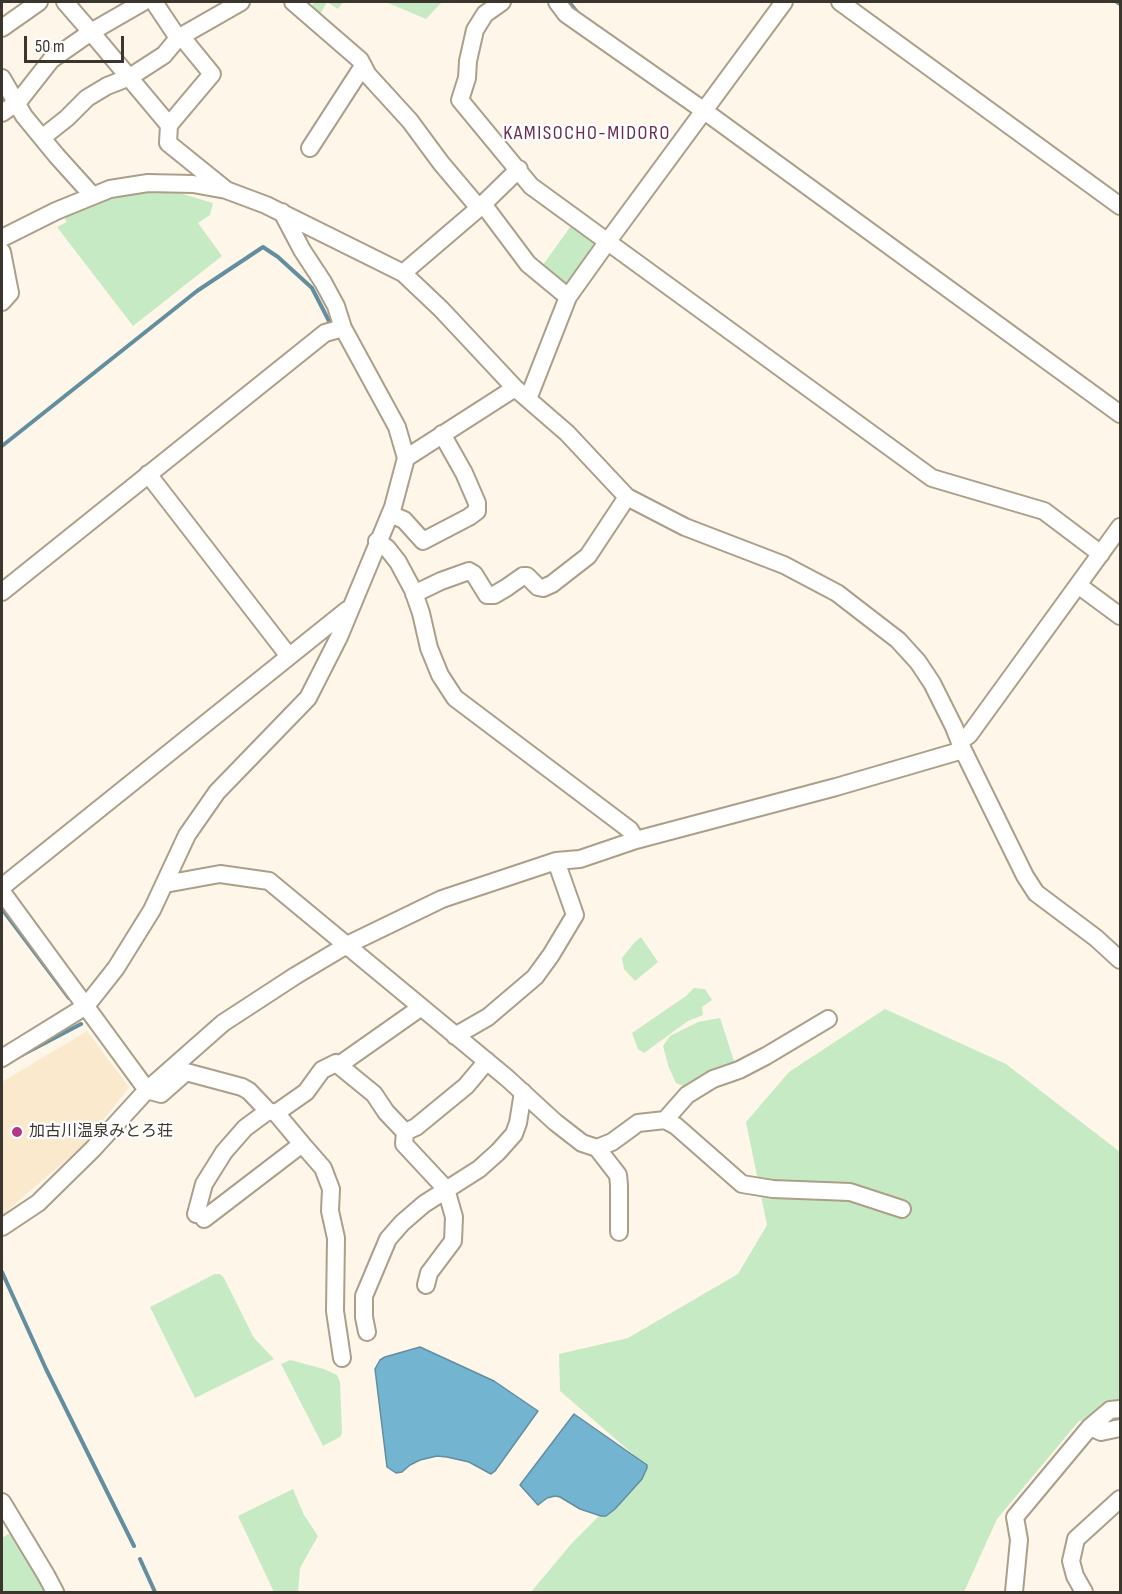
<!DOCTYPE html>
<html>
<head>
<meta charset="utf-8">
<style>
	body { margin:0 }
	#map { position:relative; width:1122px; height:1594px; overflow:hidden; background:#fef6e9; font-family:"Sofia Sans Condensed",sans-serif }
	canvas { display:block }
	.frame { position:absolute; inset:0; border:3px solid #3a352d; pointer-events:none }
	.scale { position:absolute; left:24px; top:36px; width:100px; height:27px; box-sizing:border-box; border:3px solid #3a352d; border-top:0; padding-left:8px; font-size:18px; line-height:21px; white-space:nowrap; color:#3a352d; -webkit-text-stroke:4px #fff; paint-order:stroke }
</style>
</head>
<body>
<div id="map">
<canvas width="1122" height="1594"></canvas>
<div class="frame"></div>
<div class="scale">50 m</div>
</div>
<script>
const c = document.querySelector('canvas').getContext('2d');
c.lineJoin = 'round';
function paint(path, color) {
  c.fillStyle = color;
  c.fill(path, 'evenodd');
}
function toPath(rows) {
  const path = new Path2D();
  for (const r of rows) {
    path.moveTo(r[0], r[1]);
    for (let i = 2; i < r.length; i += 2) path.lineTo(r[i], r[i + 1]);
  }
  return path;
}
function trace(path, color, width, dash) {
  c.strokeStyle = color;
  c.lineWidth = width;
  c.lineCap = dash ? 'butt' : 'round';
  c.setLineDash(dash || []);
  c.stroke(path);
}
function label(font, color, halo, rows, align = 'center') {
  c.font = font + ' "Sofia Sans Condensed","Noto Sans JP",sans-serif';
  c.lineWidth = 4.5;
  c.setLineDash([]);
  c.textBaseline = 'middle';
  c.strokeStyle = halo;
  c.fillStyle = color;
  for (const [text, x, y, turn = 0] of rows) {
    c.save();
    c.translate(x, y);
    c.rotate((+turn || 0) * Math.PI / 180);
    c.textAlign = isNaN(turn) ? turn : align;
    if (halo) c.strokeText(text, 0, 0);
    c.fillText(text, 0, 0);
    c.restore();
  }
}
paint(toPath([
	[87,1031,129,1087,84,1145,2,1215,2,1082]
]), '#fae9cc');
paint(toPath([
	[315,2,343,2,338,9,327,2,318,18,307,10],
	[386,2,442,2,426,19],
	[173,191,213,203,210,215,198,223,222,256,133,326,57,227,67,222,63,216,96,200,130,193],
	[573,223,599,242,570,286,563,287,540,269],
	[641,937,658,962,635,981,624,969,622,958,634,943],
	[694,988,705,989,712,1000,702,1007,703,1015,688,1021,644,1053,638,1049,632,1033,686,996],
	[885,1009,1006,1064,1120,1152,1120,1410,1079,1421,997,1519,964,1592,531,1592,572,1543,648,1467,560,1391,559,1354,628,1338,738,1274,767,1225,746,1122,789,1072],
	[720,1018,735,1064,713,1070,685,1087,676,1083,669,1068,663,1046,670,1036,698,1022],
	[215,1274,220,1274,224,1278,254,1338,274,1359,195,1398,150,1307],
	[290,1360,324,1369,337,1375,340,1382,342,1433,340,1437,323,1446,281,1364],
	[293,1489,304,1515,318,1536,300,1568,298,1592,274,1592,238,1516],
	[10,1533,36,1575,45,1592,2,1592,2,1538]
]), '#c6ebc4');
const water = toPath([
	[420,1347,494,1381,538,1411,495,1471,491,1474,469,1462,447,1457,437,1456,420,1460,410,1465,402,1472,396,1473,387,1467,375,1369,380,1360,385,1357,420,1347],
	[574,1414,647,1465,647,1468,642,1479,615,1509,606,1516,601,1516,580,1509,560,1497,555,1496,547,1498,538,1505,520,1485,574,1414]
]);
paint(water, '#73b4d0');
trace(water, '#628e9f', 1.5);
trace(toPath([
	[569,2,577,12],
	[1117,2,1120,4],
	[2,446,197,291,263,247,278,257,312,288,330,323,335,323],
	[2,909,69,998],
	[20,1056,81,1024],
	[2,1272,46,1369,134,1546],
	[140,1559,155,1592]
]), '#628e9f', 4);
const minor = toPath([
	[65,2,91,32,143,2],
	[154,2,178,38,185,41,212,74,169,125],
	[293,2,360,60,368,75,410,121,441,163,479,208,403,273],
	[502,2,485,14,475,30,468,61,467,78,460,100,531,186,932,478,1044,511,1101,554],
	[557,2,566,14,703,110,1120,414],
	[840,2,1120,206],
	[2,28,39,2],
	[2,78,24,116,56,155,92,195],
	[2,113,18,102,51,60,91,32,169,125,168,143,225,189],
	[43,137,67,118,87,98,107,86,130,77,164,55,178,38,241,2],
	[310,148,363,66],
	[483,204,528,264,568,297],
	[479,208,519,169],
	[2,238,56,211,110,189,148,183,193,184,226,190,266,205,403,273,441,309,515,388,567,433,627,497,685,527,784,565,837,593,898,640,918,662,932,683,954,727,963,750,1025,876,1036,893,1096,938,1120,960],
	[2,252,10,293,2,302],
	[528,399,568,297,608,241,784,2],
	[406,458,515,388],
	[148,474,288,655],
	[390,514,404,520,423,541,469,517,477,511,477,503,464,473,442,434],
	[377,541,387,548,398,562,413,590,421,613,429,648,440,675,455,698,630,830,636,840],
	[1078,585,1120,616],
	[2,592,325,333,343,328],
	[414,594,441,581,469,571,474,574,487,595,494,595,506,588,523,576,527,576,538,587,543,588,552,584,588,556,627,497],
	[960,741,969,735,1120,527],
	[165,884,220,874,269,881,507,1078,555,1122,582,1143,597,1148,618,1175,619,1185,619,1232],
	[2,887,347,610],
	[2,892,147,1090,161,1094,186,1072,242,1087,249,1091,268,1111,276,1113,306,1092,322,1070,336,1063,374,1094,386,1112,405,1132,404,1144,446,1189,454,1217,453,1241,429,1273,426,1285],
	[455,1036,488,1017,535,977,551,955,575,915,556,861],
	[2,1058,86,1006,116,968,152,910,187,835,217,792,308,698,339,637,393,507,406,458,397,427,343,328,336,306,323,282,302,250,282,212],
	[339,1065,420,1008],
	[276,1113,302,1144],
	[665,1120,687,1095,713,1079,739,1070,766,1056,828,1019],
	[405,1132,416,1127,466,1086,487,1061],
	[597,1148,612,1142,638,1123,665,1120,676,1126,742,1184,773,1189,850,1192,902,1209],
	[196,1214,204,1184,224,1152,245,1128,268,1111],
	[204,1219,302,1144,323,1168,331,1189,330,1211,336,1238,335,1311,342,1358],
	[2,1227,38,1203,93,1149,147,1090,223,1023,295,976,347,945,442,899,556,861,580,859,636,840,836,787,963,750],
	[367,1332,364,1317,364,1296,388,1239,402,1223,424,1204,479,1169,498,1152,514,1134,518,1123,523,1092],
	[1090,1427,1101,1432,1120,1428],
	[2,1502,46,1575,55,1592],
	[1014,1592,1019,1540,1015,1517,1090,1427,1110,1410,1120,1409],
	[1084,1592,1075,1576,1071,1561,1076,1539,1120,1499]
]);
trace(minor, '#ab9f8a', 20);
trace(minor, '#fff', 16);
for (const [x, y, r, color] of [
	[17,1132,6,"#b43787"]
]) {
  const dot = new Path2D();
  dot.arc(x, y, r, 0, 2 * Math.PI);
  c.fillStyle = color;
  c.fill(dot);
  trace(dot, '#fff', 2);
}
label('16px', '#3a352d', '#fff', [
	["加古川温泉みとろ荘",29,1132]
], 'left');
c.letterSpacing = '1.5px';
label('20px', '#692c51', '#fff', [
	["KAMISOCHO-MIDORO",587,134]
]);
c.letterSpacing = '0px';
</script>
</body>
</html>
